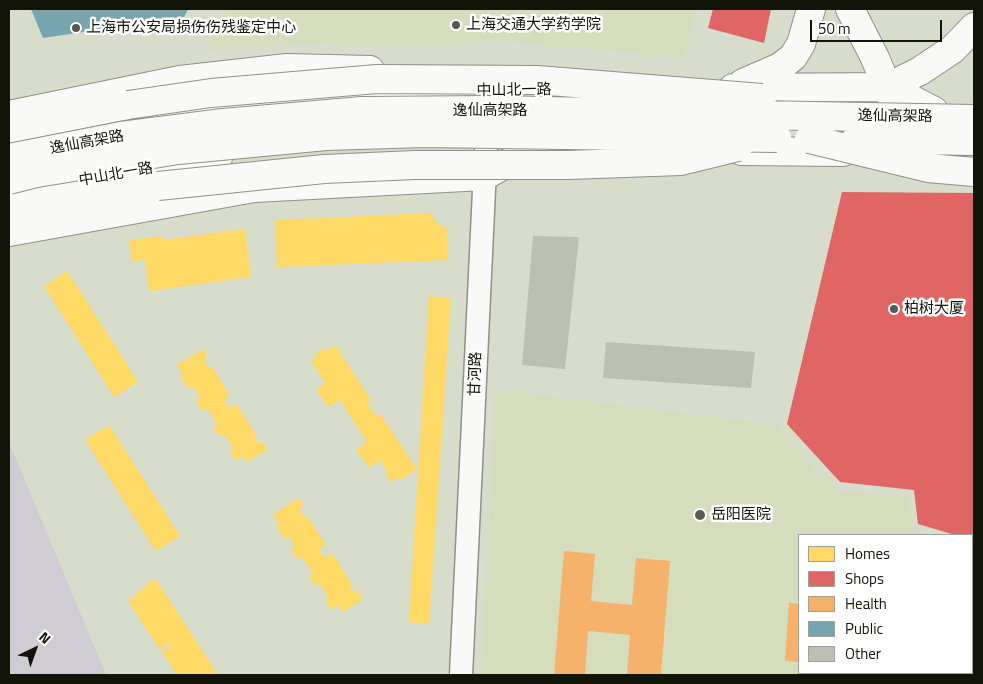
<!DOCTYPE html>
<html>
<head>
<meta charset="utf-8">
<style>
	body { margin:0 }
	#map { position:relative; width:983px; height:684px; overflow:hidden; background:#d8dcca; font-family:"Titillium Web",sans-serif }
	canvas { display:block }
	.frame { position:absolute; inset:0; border:10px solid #121408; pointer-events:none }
	.legend { position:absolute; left:798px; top:534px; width:175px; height:140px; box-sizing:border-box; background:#fff; border:1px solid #a0a19c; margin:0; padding:6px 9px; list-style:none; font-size:15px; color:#121408 }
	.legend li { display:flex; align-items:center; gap:10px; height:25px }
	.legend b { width:25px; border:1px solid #a0a19c }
	.north { position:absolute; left:10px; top:624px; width:50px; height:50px; -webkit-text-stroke:4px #fff; paint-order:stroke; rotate:42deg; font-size:14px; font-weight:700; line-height:20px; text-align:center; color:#121408 }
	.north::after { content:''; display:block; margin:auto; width:18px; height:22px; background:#121408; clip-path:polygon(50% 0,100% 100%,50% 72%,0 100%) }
	.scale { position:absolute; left:810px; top:20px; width:132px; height:22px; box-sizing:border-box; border:2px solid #121408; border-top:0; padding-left:6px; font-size:15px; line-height:18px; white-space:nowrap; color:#121408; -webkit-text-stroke:4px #fff; paint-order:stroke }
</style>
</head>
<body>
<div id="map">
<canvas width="983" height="684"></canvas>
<div class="frame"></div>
<ul class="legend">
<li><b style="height:14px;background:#ffd966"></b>Homes</li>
<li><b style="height:14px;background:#e06666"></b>Shops</li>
<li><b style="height:14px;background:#f6b26b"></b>Health</li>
<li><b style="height:14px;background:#76a5af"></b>Public</li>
<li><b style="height:14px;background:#bcc0b0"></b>Other</li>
</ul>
<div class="north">N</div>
<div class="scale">50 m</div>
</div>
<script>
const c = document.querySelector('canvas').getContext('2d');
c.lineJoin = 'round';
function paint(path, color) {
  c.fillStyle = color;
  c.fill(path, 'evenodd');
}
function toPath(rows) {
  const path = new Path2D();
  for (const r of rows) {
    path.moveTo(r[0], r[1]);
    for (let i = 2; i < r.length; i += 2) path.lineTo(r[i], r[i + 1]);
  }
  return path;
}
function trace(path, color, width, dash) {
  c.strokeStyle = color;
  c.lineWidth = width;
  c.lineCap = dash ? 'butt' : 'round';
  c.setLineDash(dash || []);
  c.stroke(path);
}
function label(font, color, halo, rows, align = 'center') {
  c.font = font + ' "Titillium Web","Noto Sans SC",sans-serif';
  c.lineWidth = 5;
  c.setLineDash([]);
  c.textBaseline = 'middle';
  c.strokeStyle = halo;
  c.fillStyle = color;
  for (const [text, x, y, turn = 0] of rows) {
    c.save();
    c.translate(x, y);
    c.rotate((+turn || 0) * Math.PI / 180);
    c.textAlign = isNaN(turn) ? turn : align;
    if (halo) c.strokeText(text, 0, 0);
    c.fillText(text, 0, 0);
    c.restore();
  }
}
paint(toPath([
	[228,9,697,9,683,57,496,41,350,41,206,51],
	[495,390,776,425,817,473,839,491,909,497,912,533,919,535,799,535,799,673,972,673,972,548,974,549,974,675,481,675]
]), '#d5ddbd');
paint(toPath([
	[9,442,104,670,106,675,9,675]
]), '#cfccd3');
paint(toPath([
	[433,213,433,219,442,227,447,227,448,260,277,267,275,220],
	[245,229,251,277,149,291,145,260,132,261,129,240,163,236,163,240],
	[67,271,138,382,114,397,44,286],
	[429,296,451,298,429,624,409,622],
	[335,345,371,400,367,402,376,416,380,414,417,469,401,480,399,478,391,482,385,473,388,472,380,460,369,468,356,450,367,442,340,400,328,407,316,389,325,383,311,361,317,357,315,354,324,348,326,351],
	[203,349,208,357,204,360,209,368,212,367,230,396,224,400,229,408,236,404,257,436,254,438,258,443,262,441,267,450,247,462,243,456,236,461,230,451,233,448,224,434,219,436,213,427,217,424,207,408,202,411,196,400,200,398,193,386,188,389,180,377,183,375,177,365],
	[109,425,180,536,156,551,85,440],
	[299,498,304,506,299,509,305,518,307,516,326,545,319,549,325,558,332,553,352,585,350,587,353,592,357,590,363,599,343,612,339,605,331,610,325,600,329,598,319,583,315,586,309,576,313,573,302,557,298,560,291,549,295,547,289,536,284,539,276,526,279,524,273,515],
	[155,578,218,675,177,675,162,652,172,645,170,643,160,650,128,601]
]), '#ffd966');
paint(toPath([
	[713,9,771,9,764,43,708,28],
	[842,192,974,193,974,541,972,540,972,535,955,535,918,524,914,490,840,482,787,424]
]), '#e06666');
paint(toPath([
	[564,551,595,554,591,601,632,605,636,558,670,561,661,675,627,675,630,635,588,631,585,675,554,675],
	[789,603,799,604,799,662,785,661]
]), '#f6b26b');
paint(toPath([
	[31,9,188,9,184,17,43,38]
]), '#76a5af');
paint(toPath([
	[533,236,579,237,565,369,522,365],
	[606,342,755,352,751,388,603,378]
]), '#bcc0b0');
const tertiary = toPath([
	[461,675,486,148,483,117]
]);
const primary = toPath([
	[850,9,875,58,893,101],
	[743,83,780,67,793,57,801,44,811,9],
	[888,87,934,111],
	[733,88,888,87,920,71,953,49,974,27],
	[9,115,180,80,287,68,370,70],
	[167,117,238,106,482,91],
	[741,151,843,152],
	[9,192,218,158],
	[9,232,254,188,484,176,535,148]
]);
const trunk = toPath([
	[9,129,128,105],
	[9,214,158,186]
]);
trace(tertiary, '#8f9284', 25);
trace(primary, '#8f9284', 30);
trace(trunk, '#8f9284', 30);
trace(tertiary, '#f9faf7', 22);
trace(primary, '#f9faf7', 28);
trace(trunk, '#f9faf7', 28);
const trunkBridge = toPath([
	[128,105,211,93,377,79,537,80,762,98],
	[809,139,928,168,974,172],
	[856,139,974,141],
	[9,158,121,136,223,123,362,111,490,110,974,119],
	[9,180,37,173,178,150,326,136,425,133,777,138],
	[158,186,324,169,415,165,568,165,681,161,738,147]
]);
trace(trunkBridge, '#8f9284', 30, []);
trace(trunkBridge, '#f9faf7', 28);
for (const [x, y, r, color] of [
	[456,25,5,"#575a4c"],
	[76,28,5,"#575a4c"],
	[894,309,5,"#575a4c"],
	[700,515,6,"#575a4c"]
]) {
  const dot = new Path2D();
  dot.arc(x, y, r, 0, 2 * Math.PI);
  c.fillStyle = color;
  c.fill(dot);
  trace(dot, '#fff', 2);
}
label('15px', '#121408', '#fff', [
	["上海交通大学药学院",466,25],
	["上海市公安局损伤伤残鉴定中心",86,28],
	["柏树大厦",904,309],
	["岳阳医院",711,515]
], 'left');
label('15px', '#121408', '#fff', [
	["中山北一路",514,91,-1],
	["逸仙高架路",490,111],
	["逸仙高架路",895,117,1],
	["逸仙高架路",87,143,-10],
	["中山北一路",116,175,-10],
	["甘河路",476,374,-88]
]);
</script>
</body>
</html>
